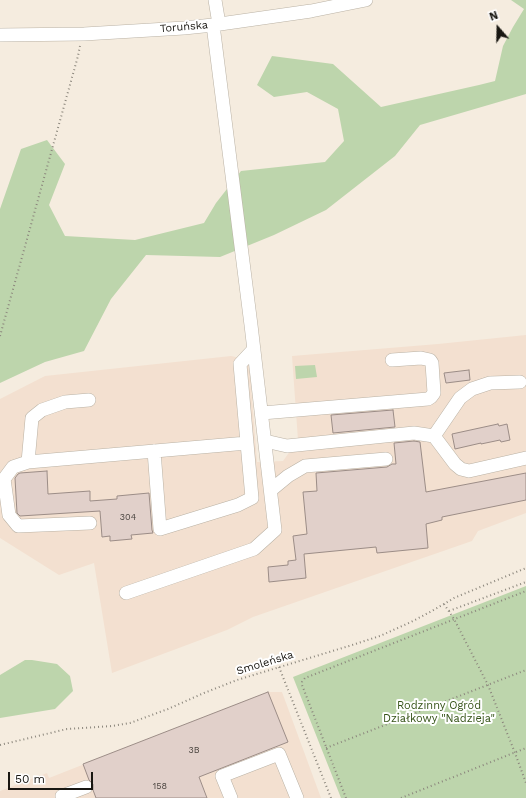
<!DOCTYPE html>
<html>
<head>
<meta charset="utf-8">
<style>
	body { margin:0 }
	#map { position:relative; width:526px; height:798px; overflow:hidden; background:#f5ecdf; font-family:"Work Sans",sans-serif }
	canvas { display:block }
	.north { position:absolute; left:478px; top:8px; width:40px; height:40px; -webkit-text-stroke:3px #fff; paint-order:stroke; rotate:340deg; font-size:11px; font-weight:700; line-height:16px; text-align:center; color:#191712 }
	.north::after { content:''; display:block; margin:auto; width:14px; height:18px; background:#191712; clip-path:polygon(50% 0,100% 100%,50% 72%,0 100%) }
	.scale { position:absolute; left:8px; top:772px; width:85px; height:18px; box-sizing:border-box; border:2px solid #191712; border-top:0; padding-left:5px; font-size:12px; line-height:14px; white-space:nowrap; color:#191712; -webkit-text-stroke:3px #fff; paint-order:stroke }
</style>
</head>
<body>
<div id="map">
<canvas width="526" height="798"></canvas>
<div class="north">N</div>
<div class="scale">50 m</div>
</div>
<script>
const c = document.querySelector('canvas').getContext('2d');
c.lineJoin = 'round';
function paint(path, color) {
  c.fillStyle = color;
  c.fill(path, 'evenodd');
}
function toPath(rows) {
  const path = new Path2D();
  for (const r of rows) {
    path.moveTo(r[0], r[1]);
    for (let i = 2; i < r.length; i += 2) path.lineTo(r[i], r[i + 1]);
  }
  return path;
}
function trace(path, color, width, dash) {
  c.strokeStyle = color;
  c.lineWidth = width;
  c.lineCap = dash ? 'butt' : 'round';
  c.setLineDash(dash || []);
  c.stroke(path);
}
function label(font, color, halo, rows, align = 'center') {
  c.font = font + ' "Work Sans",sans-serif';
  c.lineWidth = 4;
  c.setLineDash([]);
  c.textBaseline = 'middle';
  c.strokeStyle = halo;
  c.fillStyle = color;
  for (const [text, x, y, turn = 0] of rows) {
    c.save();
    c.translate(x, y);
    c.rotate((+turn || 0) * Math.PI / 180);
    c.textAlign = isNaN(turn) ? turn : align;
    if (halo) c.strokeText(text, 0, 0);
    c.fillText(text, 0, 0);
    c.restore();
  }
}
paint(toPath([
	[526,335,526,513,478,531,472,541,253,617,227,630,112,673,94,563,59,575,0,538,0,399,45,376,231,356,249,360,257,462,283,461,298,440,292,356,438,344],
	[268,692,282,692,321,798,0,798,0,791,47,773,49,778]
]), '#f3e0d0');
paint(toPath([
	[511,0,526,0,526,94,420,125,395,156,326,210,274,235,220,257,146,255,111,299,84,351,45,362,0,383,0,209,21,149,47,140,65,164,49,205,65,236,135,240,204,223,216,203,241,171,325,162,344,141,338,109,307,92,274,97,257,85,272,56,333,64,381,107,479,85,495,81,503,46,513,27,524,9],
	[315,365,317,377,296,379,295,366],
	[526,586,526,798,341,798,293,677],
	[25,660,32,660,57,664,70,676,73,691,55,709,0,718,0,675]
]), '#bdd5ac');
const building = toPath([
	[469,370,470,380,446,383,444,373,469,370],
	[393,410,395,427,333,433,331,415,393,410],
	[498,424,499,426,507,424,510,440,501,442,500,440,481,444,481,443,455,449,452,434,498,424],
	[414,441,420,442,426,492,526,473,526,500,442,517,442,520,426,524,428,548,377,553,376,547,304,554,306,578,269,582,268,567,288,565,288,561,296,560,293,536,307,534,303,492,317,491,316,473,387,467,392,464,396,464,394,443,414,441],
	[47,471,48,494,90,491,90,501,117,499,117,496,149,493,152,530,153,533,131,535,132,539,110,541,110,536,102,537,100,511,20,516,17,513,15,478,18,474,20,473,47,471],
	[268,692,288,742,199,777,207,798,96,798,93,790,93,784,89,780,83,764,268,692]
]);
paint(building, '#e1d0ca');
trace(building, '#9c8d87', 1);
const minor = toPath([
	[215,0,219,24],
	[0,35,84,34,184,28,213,25,311,11,366,0],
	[262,413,428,399,431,397,434,393,432,363,430,360,421,358,392,360],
	[434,436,460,398,472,389,490,383,520,382],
	[265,441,287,446,414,433,434,436,455,464,461,469,469,471,526,458],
	[154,451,160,529,238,505,252,498,247,443],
	[28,462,32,418,42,410,65,402,89,400],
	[271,490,288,476,305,466,386,459],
	[90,523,18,526,9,515,4,479,13,467,28,462,247,443,240,364,254,349],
	[126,593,254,549,275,530,251,325,213,25],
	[62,796,86,787],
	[231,798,222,776,279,754,297,798]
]);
trace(minor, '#bab2a5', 14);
trace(toPath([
	[0,336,78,56,80,46],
	[444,604,454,619,488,685,515,753,526,783],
	[449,611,526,582],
	[279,667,331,798],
	[0,745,67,729,112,726,130,723,168,709,204,693,237,680,283,666,349,646,380,636,411,622,432,611,454,598,526,568],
	[326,748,526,670],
	[346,798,302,685,302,682,305,678,526,591],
	[401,798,526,748]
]), '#8c877d', 2, [1, 3]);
trace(minor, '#fff', 13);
label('9px', '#4b4540', null, [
	["304",128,517],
	["3B",194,750],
	["158",160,786]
]);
label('11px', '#191712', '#fff', [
	["Toruńska",184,27,-5],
	["Smoleńska",265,663,-17]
]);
label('11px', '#345216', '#fff', [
	["Rodzinny Ogród",439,706],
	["Działkowy \"Nadzieja\"",439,719]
]);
</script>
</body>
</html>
